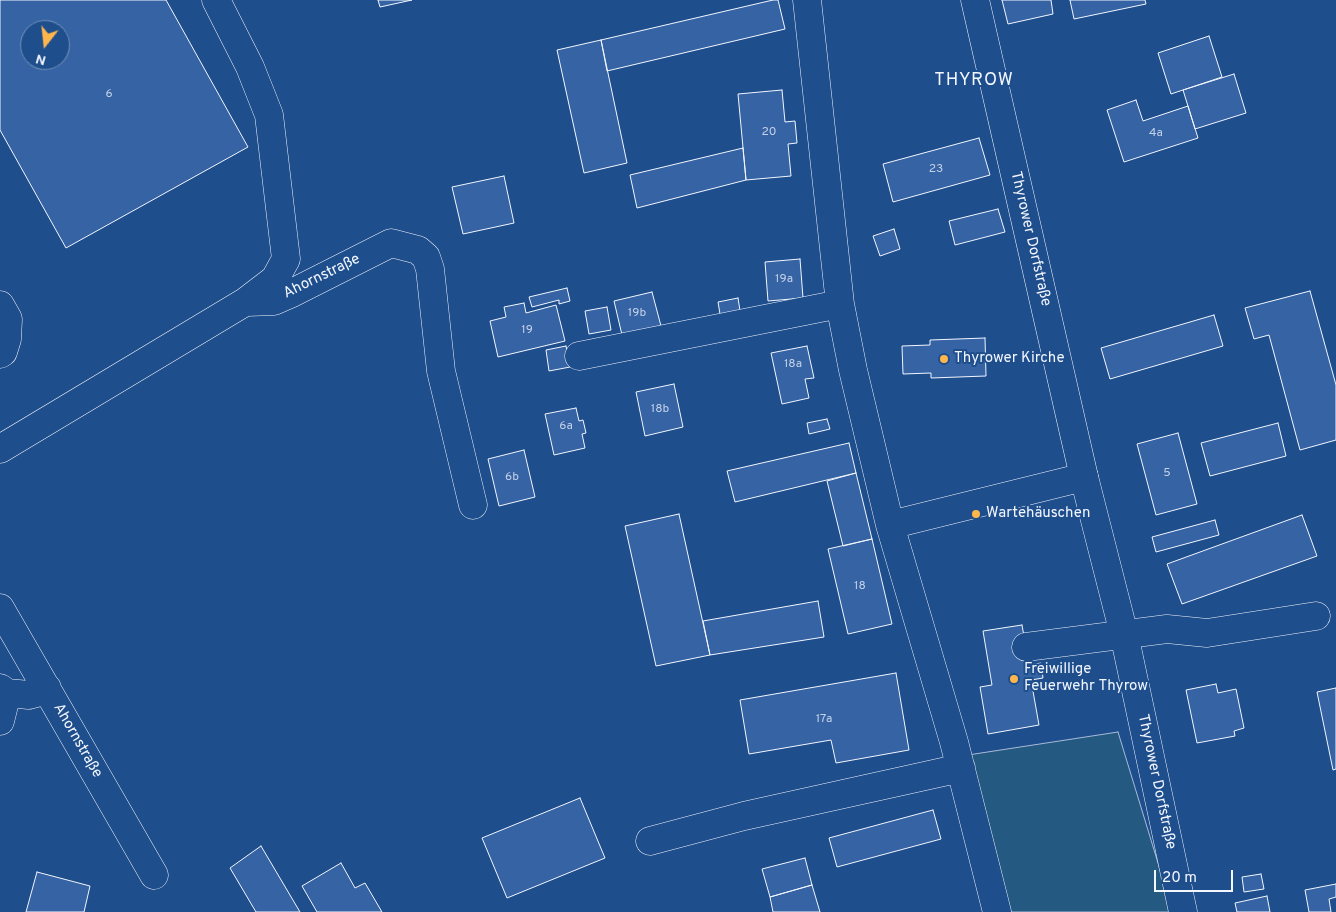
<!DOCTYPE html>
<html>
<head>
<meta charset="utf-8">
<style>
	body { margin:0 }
	#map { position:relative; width:1336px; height:912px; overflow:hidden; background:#1f4e8c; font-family:Overpass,sans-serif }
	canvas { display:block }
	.north { position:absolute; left:20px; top:20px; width:50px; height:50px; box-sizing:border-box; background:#1f4e8c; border:1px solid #7391ba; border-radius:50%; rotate:196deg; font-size:14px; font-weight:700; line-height:20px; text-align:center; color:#f2f6ff }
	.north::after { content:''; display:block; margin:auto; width:18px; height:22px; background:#ffb74d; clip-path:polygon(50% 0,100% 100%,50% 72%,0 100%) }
	.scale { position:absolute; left:1154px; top:870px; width:79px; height:22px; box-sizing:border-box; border:2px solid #f2f6ff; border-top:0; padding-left:6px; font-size:15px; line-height:18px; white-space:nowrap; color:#f2f6ff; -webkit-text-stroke:4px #1f4e8c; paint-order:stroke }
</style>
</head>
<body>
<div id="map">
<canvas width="1336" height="912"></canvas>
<div class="north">N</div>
<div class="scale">20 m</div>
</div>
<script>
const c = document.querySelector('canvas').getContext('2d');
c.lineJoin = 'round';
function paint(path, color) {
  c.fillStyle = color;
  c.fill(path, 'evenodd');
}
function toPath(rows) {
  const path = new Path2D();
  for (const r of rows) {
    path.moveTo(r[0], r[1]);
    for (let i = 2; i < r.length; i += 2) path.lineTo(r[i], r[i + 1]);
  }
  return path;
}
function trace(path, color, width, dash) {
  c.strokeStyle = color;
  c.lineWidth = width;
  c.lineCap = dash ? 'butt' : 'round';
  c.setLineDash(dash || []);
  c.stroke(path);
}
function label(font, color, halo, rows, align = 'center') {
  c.font = font + ' Overpass,sans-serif';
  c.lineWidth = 4;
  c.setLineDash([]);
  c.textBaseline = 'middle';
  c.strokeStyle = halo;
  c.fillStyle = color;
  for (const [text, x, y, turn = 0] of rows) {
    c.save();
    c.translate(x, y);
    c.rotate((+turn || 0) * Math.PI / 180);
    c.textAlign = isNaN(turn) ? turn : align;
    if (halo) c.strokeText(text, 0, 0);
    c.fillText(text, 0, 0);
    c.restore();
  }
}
const green = toPath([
	[1118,732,1173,912,1005,912,968,755,1118,732]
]);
paint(green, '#245a82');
trace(green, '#a8bbd7', 1);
const building = toPath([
	[0,0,166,0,248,147,66,248,0,130,0,0],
	[30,30,60,30,60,60,30,60,30,30],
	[378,0,412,0,380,7,378,0],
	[773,0,778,0,785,29,607,71,601,40,773,0],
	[1002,0,1051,0,1053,14,1008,24,1002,0],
	[1070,0,1145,0,1146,4,1074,19,1070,0],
	[1209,36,1222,77,1171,94,1158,53,1209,36],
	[601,40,627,163,584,173,557,50,601,40],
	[1234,74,1246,113,1195,129,1183,90,1234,74],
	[782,90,785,122,795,121,797,143,788,144,791,176,746,180,738,94,782,90],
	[1136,100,1143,121,1188,106,1198,138,1124,162,1107,110,1136,100],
	[979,138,990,175,893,202,883,164,979,138],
	[743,148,746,180,637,208,630,175,743,148],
	[504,176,514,223,463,234,452,187,504,176],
	[998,209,1005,232,955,245,949,221,998,209],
	[894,229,900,249,880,256,873,236,894,229],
	[800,259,803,298,768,301,765,262,800,259],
	[567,288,570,301,559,304,559,300,532,307,529,297,567,288],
	[1310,291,1336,385,1336,440,1300,450,1269,335,1254,339,1245,308,1310,291],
	[652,292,661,326,622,335,614,301,652,292],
	[738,298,741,317,721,320,718,302,738,298],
	[524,303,526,313,556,305,565,341,498,357,490,321,506,317,504,307,524,303],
	[607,307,611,330,589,334,585,311,607,307],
	[1214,315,1223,346,1110,379,1101,348,1214,315],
	[985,338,986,376,931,378,931,373,903,374,902,346,930,345,930,340,985,338],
	[566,346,570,367,549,371,546,350,566,346],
	[807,346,814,378,805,379,809,398,782,404,771,353,807,346],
	[674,384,683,427,645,436,636,392,674,384],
	[576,408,579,421,583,420,586,433,582,434,585,448,554,455,545,414,576,408],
	[827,419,830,429,809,434,807,423,827,419],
	[1278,423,1286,456,1210,476,1201,443,1278,423],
	[1178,433,1197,504,1156,515,1137,444,1178,433],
	[849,443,856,473,735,502,727,471,849,443],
	[524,450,535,497,499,506,488,459,524,450],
	[856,473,872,539,843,546,827,481,856,473],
	[679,514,710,655,656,666,625,526,679,514],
	[1302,515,1317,556,1182,604,1167,564,1302,515],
	[1215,520,1219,535,1156,552,1152,537,1215,520],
	[872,539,892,624,848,634,828,549,872,539],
	[818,601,824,637,710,655,703,621,818,601],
	[1022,625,1029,665,1041,663,1043,678,1031,680,1039,725,988,734,980,687,992,685,983,631,1022,625],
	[896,673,909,750,836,763,831,740,749,754,740,700,896,673],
	[1216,684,1218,693,1236,689,1244,728,1234,731,1235,736,1197,743,1186,690,1216,684],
	[1336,688,1336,769,1333,770,1317,692,1336,688],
	[580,798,605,858,507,898,482,838,580,798],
	[933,810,941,839,837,867,829,838,933,810],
	[261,846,300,912,256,912,230,868,261,846],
	[805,858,812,885,770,897,762,869,805,858],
	[341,863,355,888,365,883,382,912,317,912,302,886,341,863],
	[37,872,90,886,84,912,26,912,37,872],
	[1261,874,1264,889,1244,892,1242,877,1261,874],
	[1336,884,1336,897,1329,899,1331,912,1309,912,1305,890,1336,884],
	[812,885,820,912,773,912,770,897,812,885],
	[1267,896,1270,912,1237,912,1235,903,1267,896]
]);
paint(building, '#3563a3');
trace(building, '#f2f6ff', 1);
const minor = toPath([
	[807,0,840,304,853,370,890,525,954,742,997,912],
	[247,302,274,301,290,294,391,243,418,250,426,257,430,269,441,371,473,505],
	[0,305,8,319,7,339,3,352,0,354],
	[579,356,840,304],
	[0,449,245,302,275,279,286,259,269,115,250,67,216,0],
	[890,525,1084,477],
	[0,608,154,875],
	[1026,647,1167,629,1207,633,1316,616],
	[0,688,7,693,29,695,40,692,47,688],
	[0,721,7,693],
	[650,841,744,816,961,768]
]);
const major = toPath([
	[975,0,1084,477,1124,634,1183,912]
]);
trace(minor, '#f2f6ff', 29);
trace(major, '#f2f6ff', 29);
trace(minor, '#1f4e8c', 28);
trace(major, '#1f4e8c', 28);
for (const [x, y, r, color] of [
	[944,359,5,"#ffb74d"],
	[976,514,5,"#ffb74d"],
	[1014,679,5,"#ffb74d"]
]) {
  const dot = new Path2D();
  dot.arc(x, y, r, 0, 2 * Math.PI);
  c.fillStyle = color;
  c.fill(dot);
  trace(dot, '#1f4e8c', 2);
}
label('12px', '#c3d1e8', null, [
	["6",109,95],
	["20",769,133],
	["4a",1156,134],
	["23",936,170],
	["19a",784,280],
	["19b",637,314],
	["19",527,331],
	["18a",793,365],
	["18b",660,410],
	["6a",566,427],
	["5",1167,474],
	["6b",512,478],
	["18",860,587],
	["17a",824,720]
]);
label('15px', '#f2f6ff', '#1f4e8c', [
	["Thyrower Dorfstraße",1030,239,77],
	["Ahornstraße",322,277,-26],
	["Ahornstraße",77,741,60],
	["Thyrower Dorfstraße",1156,782,78]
]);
label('15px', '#f2f6ff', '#1f4e8c', [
	["Thyrower Kirche",954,359],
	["Wartehäuschen",986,514],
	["Freiwillige",1024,670],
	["Feuerwehr Thyrow",1024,687]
], 'left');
c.letterSpacing = '1px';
label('18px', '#f2f6ff', '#1f4e8c', [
	["THYROW",974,81]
]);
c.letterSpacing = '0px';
</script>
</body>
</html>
